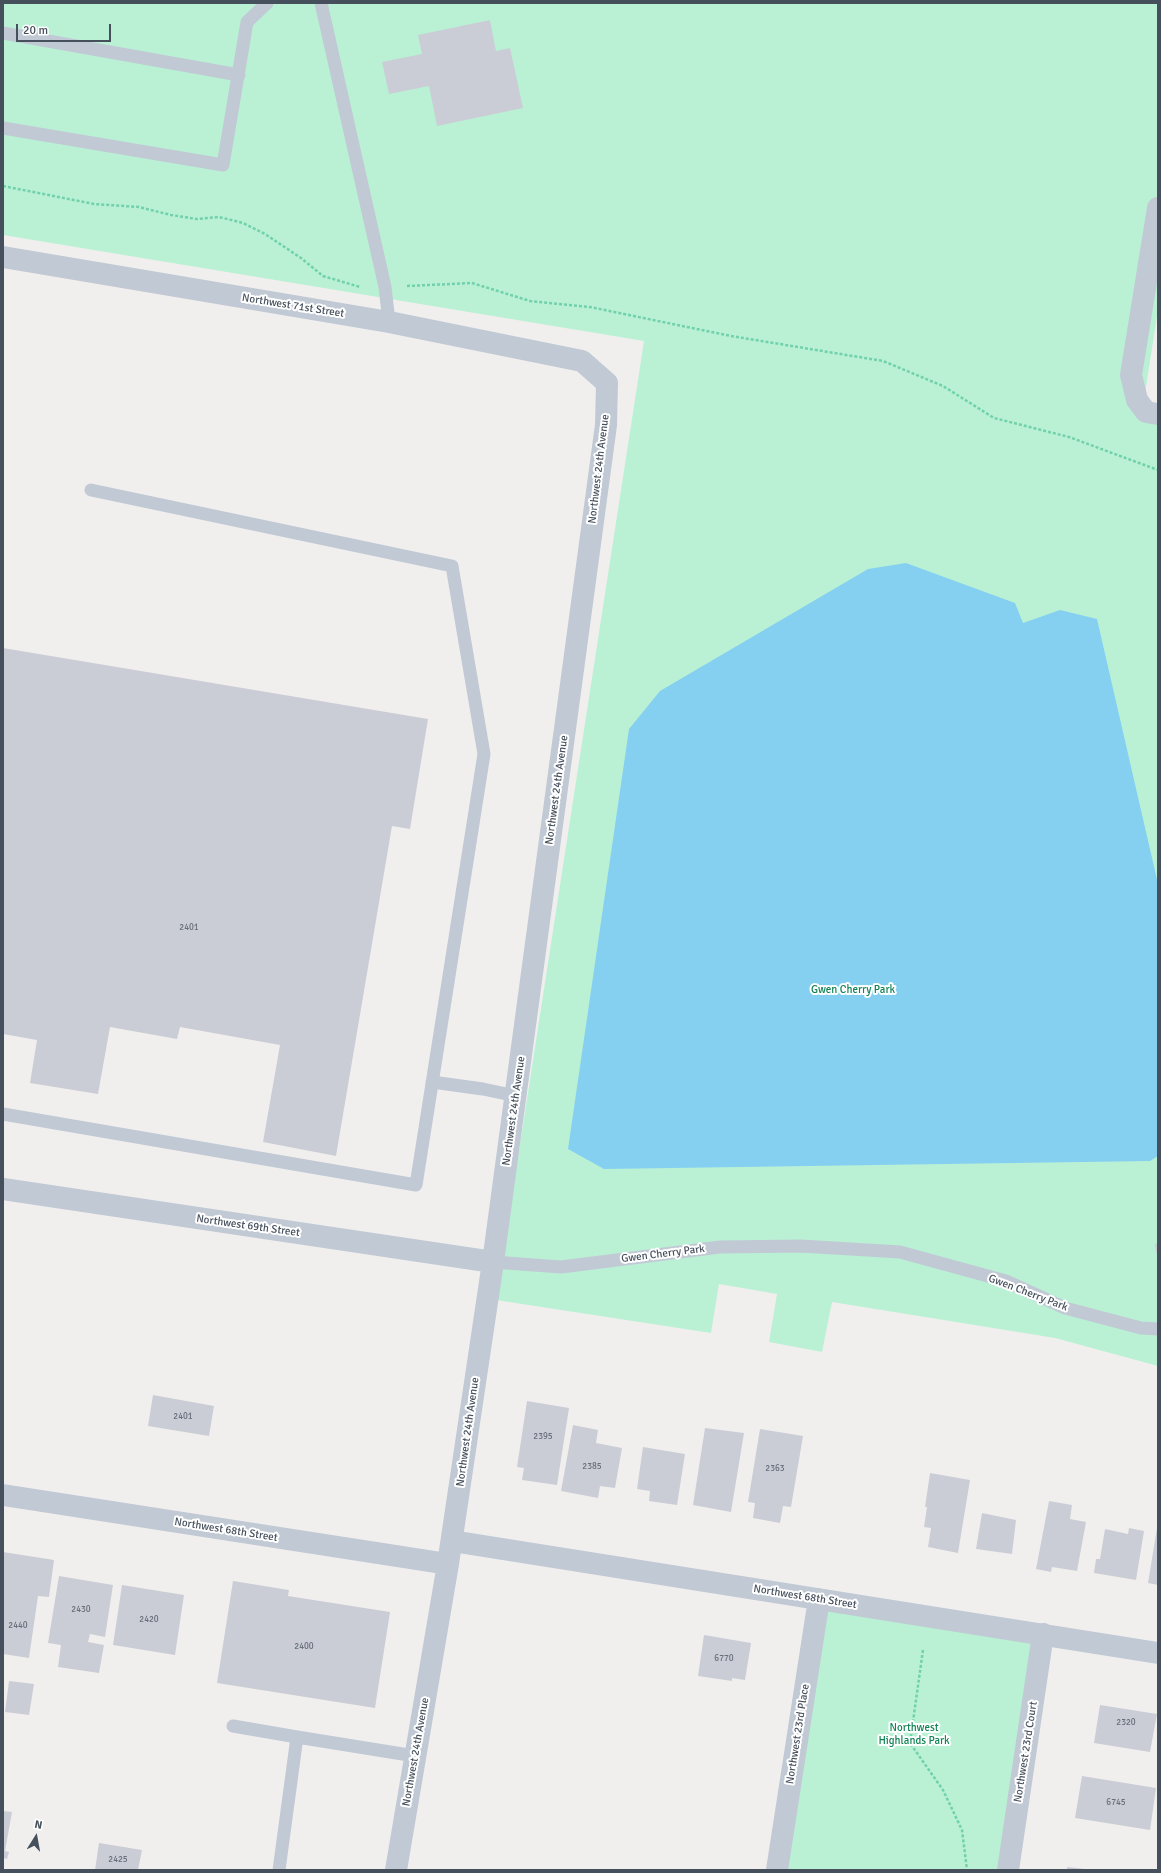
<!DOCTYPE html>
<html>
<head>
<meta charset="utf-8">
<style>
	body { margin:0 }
	#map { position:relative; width:1161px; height:1873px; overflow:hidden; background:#f1efee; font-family:Signika,sans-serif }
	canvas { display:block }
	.frame { position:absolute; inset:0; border:4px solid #46505d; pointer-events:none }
	.north { position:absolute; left:16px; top:1817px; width:40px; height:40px; -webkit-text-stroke:3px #fff; paint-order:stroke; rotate:11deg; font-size:11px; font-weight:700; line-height:16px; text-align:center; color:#46505d }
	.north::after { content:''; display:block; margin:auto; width:14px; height:18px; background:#46505d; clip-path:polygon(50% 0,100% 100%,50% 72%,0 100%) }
	.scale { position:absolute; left:16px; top:24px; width:95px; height:18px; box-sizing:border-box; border:2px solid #46505d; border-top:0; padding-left:5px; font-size:12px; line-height:14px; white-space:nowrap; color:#46505d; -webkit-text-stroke:3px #fff; paint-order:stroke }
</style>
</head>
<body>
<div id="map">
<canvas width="1161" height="1873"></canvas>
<div class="frame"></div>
<div class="north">N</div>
<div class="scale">20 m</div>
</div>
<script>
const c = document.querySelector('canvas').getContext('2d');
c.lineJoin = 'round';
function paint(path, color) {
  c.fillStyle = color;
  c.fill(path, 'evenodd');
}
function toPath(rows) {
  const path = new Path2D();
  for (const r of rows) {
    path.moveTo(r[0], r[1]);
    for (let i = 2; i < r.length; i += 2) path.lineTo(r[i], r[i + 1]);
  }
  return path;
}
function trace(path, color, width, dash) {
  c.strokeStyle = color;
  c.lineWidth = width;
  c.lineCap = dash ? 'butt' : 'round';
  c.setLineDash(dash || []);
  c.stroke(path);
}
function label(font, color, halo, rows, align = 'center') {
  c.font = font + ' Signika,sans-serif';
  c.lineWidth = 4;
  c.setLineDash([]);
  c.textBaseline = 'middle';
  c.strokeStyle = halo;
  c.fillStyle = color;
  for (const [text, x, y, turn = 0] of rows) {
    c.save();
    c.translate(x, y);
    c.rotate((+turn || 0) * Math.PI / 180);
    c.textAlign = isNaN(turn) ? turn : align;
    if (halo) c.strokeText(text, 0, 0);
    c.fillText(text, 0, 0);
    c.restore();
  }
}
paint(toPath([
	[3,3,1158,3,1158,310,1141,419,1158,422,1158,1366,1055,1338,832,1302,822,1352,769,1342,777,1294,719,1284,711,1333,496,1300,644,341,3,235],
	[824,1607,1040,1639,998,1870,784,1870]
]), '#baf1d5');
paint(toPath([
	[906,563,1015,603,1023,623,1060,610,1097,619,1158,884,1158,1156,1150,1161,604,1169,568,1149,629,729,660,691,868,569]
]), '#85d0f1');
paint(toPath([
	[490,20,496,51,510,48,523,108,437,126,429,86,389,94,382,62,422,54,418,35],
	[3,648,428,719,410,829,392,826,336,1156,263,1142,280,1045,180,1027,177,1039,110,1027,98,1094,30,1083,37,1040,3,1034],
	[1158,1243,1158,1256,1157,1256,1155,1244],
	[153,1395,214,1406,209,1436,148,1426],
	[527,1401,569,1408,557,1485,522,1480,524,1468,517,1467],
	[573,1425,598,1430,596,1443,622,1448,615,1488,600,1486,598,1498,561,1491],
	[705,1428,744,1433,731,1512,693,1505],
	[760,1429,803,1436,791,1507,783,1506,780,1523,753,1518,755,1503,748,1502],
	[643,1447,685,1454,677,1505,649,1501,650,1491,637,1489],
	[930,1473,970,1480,958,1553,928,1547,931,1528,924,1527,927,1507,925,1507],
	[1049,1501,1072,1505,1070,1519,1086,1522,1077,1571,1052,1567,1051,1572,1036,1569],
	[982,1513,1016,1520,1012,1554,976,1549],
	[1129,1528,1144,1531,1136,1580,1094,1573,1096,1559,1100,1559,1105,1529,1128,1534],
	[1157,1528,1158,1528,1158,1585,1148,1583],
	[3,1552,54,1560,49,1597,38,1596,29,1658,3,1654],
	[59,1576,113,1585,105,1637,90,1634,88,1642,104,1645,99,1673,58,1667,61,1645,48,1643],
	[233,1581,289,1590,288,1596,390,1612,375,1708,217,1683],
	[122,1585,184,1595,175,1655,113,1645],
	[704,1635,751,1643,745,1680,732,1678,732,1681,698,1676],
	[9,1681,34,1684,29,1715,5,1712],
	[1100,1705,1157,1714,1150,1752,1094,1743],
	[1082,1776,1156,1788,1150,1830,1075,1818],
	[3,1811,12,1812,5,1851,9,1852,7,1859,3,1858],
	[99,1843,142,1850,138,1870,95,1870],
	[1067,1867,1085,1869,1084,1870,1067,1870]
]), '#cacdd5');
trace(toPath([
	[3,186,94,204,139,207,171,215,197,219,219,217,243,223,265,234,301,258,323,276,360,287],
	[407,286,472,283,530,301,590,307,731,336,883,361,943,386,994,418,1069,437,1158,470],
	[923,1650,910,1743,943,1790,962,1830,967,1870]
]), '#70d1ab', 2.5, [3, 2]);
trace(toPath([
	[321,3,385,287,389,322],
	[3,33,239,75],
	[3,128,223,165,247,22,267,3],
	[432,1082,483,1089,516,1096],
	[3,1114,416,1185,484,754,452,566,91,490],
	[493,1262,561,1267,720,1247,801,1246,900,1252,1006,1281,1065,1308,1141,1328,1158,1329],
	[233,1726,297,1737],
	[279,1870,297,1737,415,1756]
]), '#c1c9d5', 13);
trace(toPath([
	[1158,208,1131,375,1137,400,1146,412,1158,414],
	[3,257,389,322,582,361,607,383,606,425,493,1262,448,1564,396,1870],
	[3,1189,493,1262],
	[3,1495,448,1564],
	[452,1541,1158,1653],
	[777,1870,819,1599],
	[1008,1870,1043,1634]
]), '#c1c9d5', 22);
label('9px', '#676f7b', null, [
	["2401",189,928],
	["2401",183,1417],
	["2395",543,1437],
	["2385",592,1467],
	["2363",775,1469],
	["2430",81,1610],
	["2420",149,1620],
	["2440",18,1626],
	["2400",304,1647],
	["6770",724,1659],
	["2320",1126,1723],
	["6745",1116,1803],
	["2425",118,1860]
]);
label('11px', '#46505d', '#fff', [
	["Northwest 71st Street",293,306,9],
	["Northwest 24th Avenue",599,469,-83],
	["Northwest 24th Avenue",557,790,-82],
	["Northwest 24th Avenue",514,1111,-82],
	["Northwest 69th Street",248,1226,8],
	["Gwen Cherry Park",663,1254,-7],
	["Gwen Cherry Park",1028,1293,21],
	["Northwest 24th Avenue",468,1432,-82],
	["Northwest 68th Street",226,1530,9],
	["Northwest 68th Street",805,1597,9],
	["Northwest 23rd Place",798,1734,-81],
	["Northwest 24th Avenue",416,1752,-80],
	["Northwest 23rd Court",1026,1752,-81]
]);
label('11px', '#128355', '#fff', [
	["Gwen Cherry Park",853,990],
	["Northwest",914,1728],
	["Highlands Park",914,1741]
]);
</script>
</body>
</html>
